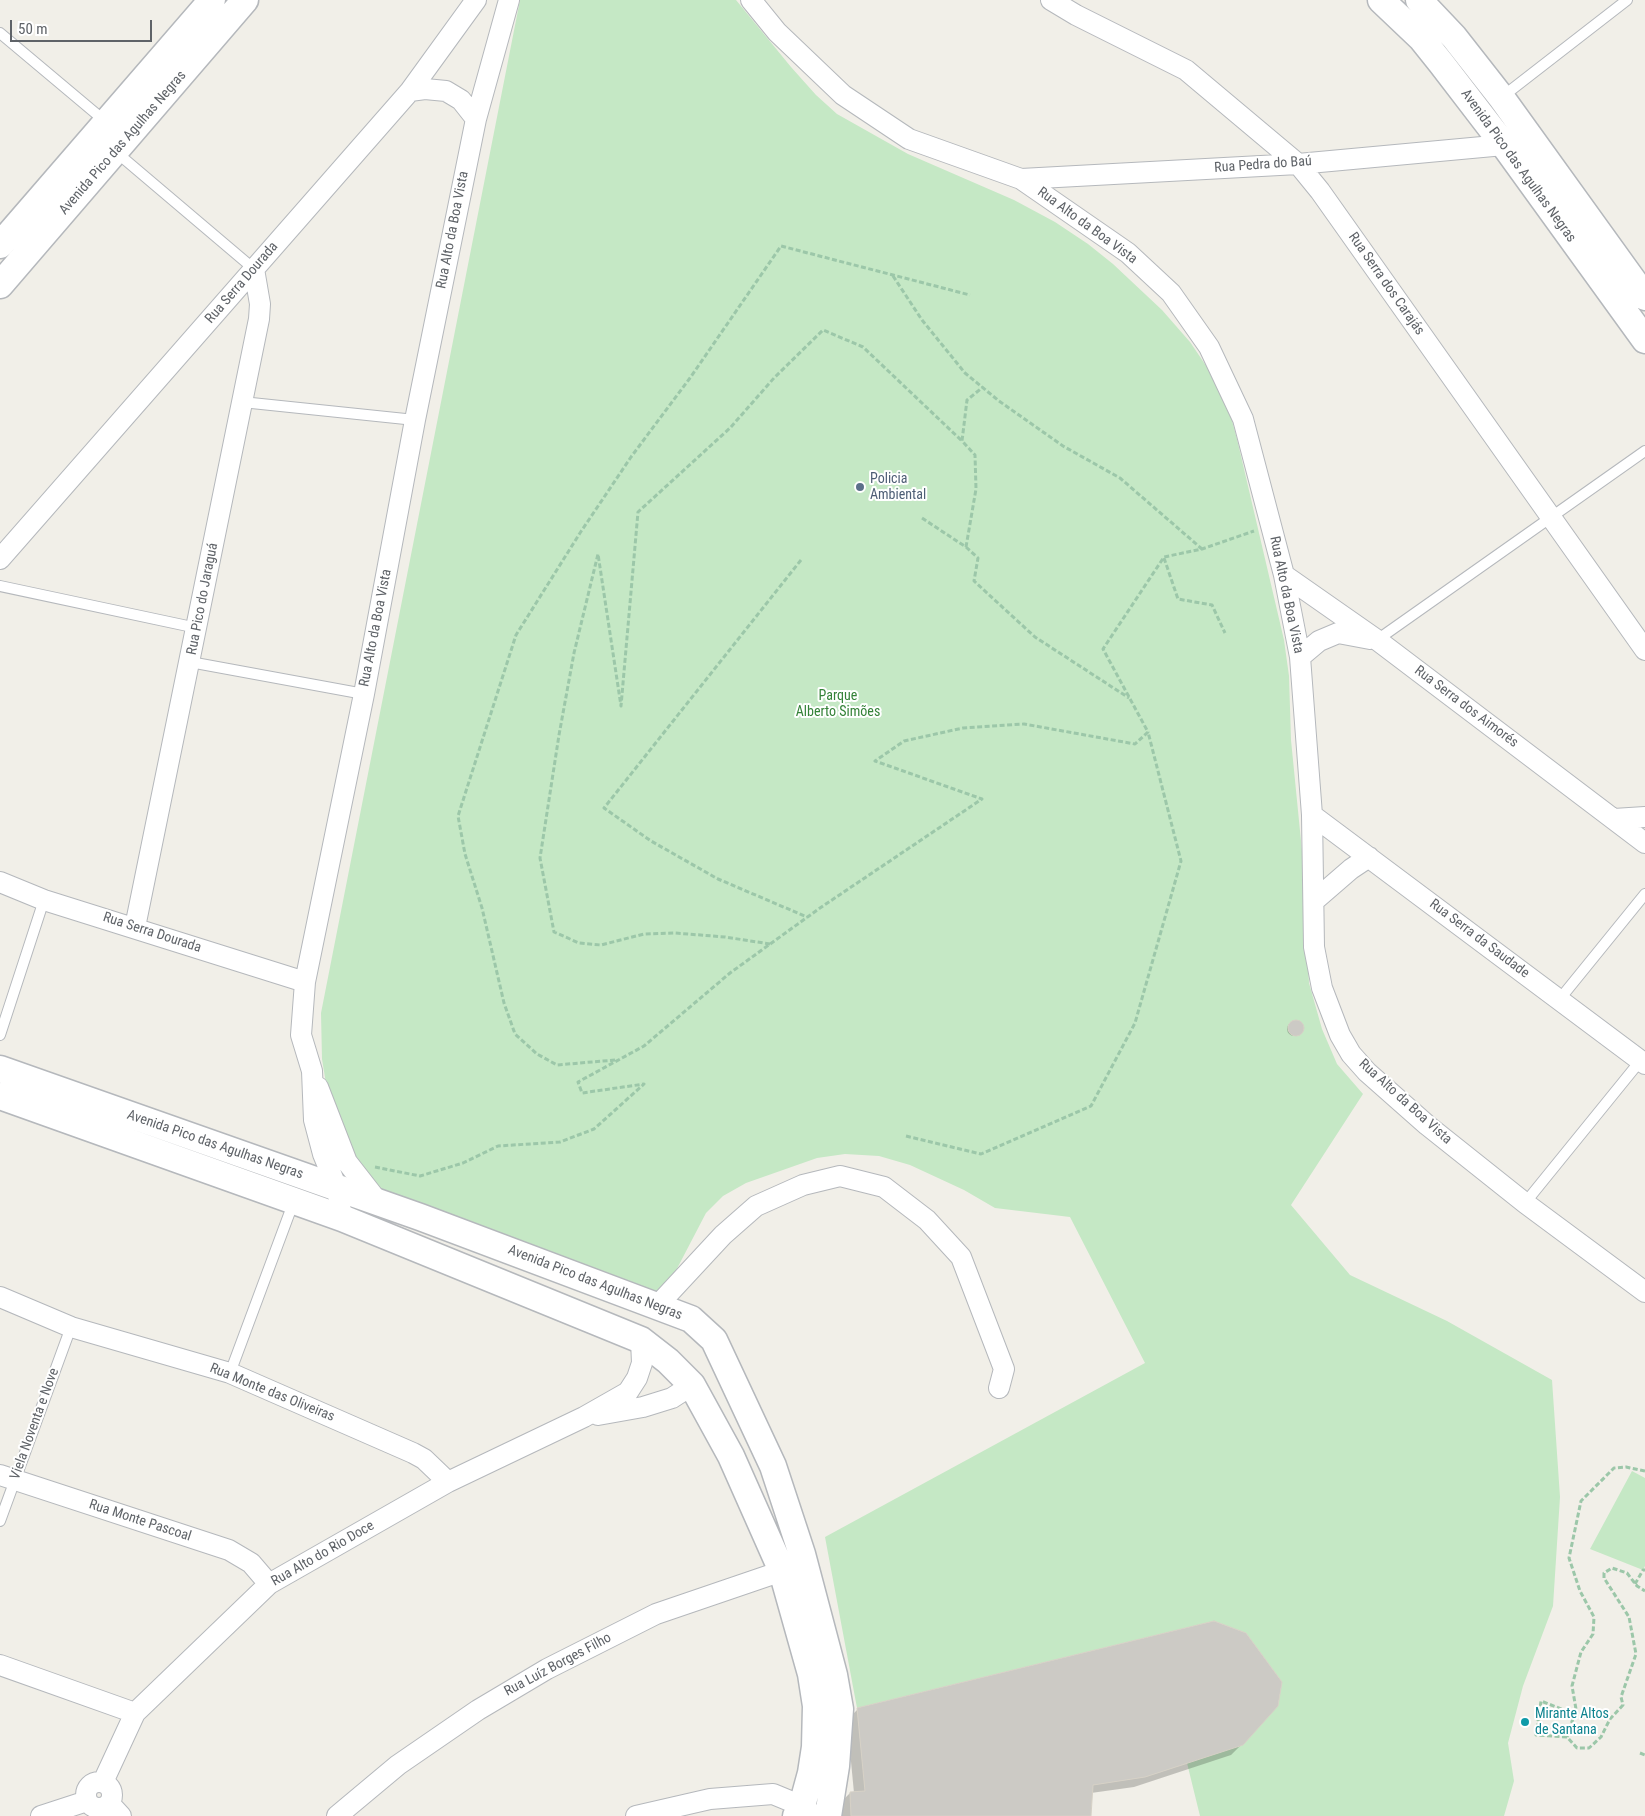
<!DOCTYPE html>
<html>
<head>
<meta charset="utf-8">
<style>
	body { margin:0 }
	#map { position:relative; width:1645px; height:1816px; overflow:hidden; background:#f1efe8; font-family:"Roboto Condensed",sans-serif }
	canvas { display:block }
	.scale { position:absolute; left:10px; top:20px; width:142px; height:22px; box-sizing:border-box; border:2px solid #5f6368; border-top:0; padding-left:6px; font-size:15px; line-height:18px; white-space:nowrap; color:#5f6368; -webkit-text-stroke:4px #fff; paint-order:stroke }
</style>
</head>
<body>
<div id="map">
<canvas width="1645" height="1816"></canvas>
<div class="scale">50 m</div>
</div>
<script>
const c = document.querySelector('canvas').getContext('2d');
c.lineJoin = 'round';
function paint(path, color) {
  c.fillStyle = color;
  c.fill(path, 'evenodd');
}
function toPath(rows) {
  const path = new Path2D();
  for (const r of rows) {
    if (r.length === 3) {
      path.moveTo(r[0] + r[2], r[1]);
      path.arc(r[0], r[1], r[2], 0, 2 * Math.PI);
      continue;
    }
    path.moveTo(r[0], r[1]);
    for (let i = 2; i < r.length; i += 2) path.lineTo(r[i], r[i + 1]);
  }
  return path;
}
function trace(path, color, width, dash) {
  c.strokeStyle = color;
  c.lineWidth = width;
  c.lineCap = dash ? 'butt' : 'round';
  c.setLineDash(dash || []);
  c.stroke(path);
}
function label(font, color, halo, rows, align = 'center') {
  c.font = font + ' "Roboto Condensed",sans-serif';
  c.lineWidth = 4;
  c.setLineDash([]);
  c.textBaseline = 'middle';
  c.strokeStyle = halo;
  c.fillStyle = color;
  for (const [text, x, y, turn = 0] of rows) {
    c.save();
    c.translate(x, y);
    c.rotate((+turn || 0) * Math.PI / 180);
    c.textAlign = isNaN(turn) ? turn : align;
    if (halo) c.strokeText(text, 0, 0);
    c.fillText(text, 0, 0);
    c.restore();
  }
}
paint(toPath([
	[520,0,736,0,791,67,816,95,837,114,908,154,1014,200,1055,222,1088,244,1113,264,1162,310,1190,342,1213,376,1230,413,1237,439,1284,640,1289,676,1291,740,1302,851,1309,983,1322,1029,1337,1064,1363,1094,1291,1205,1350,1275,1447,1321,1552,1380,1560,1497,1553,1606,1523,1686,1508,1743,1514,1781,1504,1816,1200,1816,1187,1763,1278,1706,1282,1682,1246,1633,1214,1621,857,1708,825,1537,1145,1363,1070,1217,995,1208,964,1190,910,1165,879,1156,845,1154,817,1158,746,1183,723,1196,706,1213,670,1282,655,1294,382,1197,348,1148,328,1096,322,1059,321,1013],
	[1632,1471,1645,1478,1645,1566,1643,1570,1590,1549]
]), '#c5e8c5');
paint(toPath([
	[1294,1029,7],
	[858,1709,1242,1744,1231,1755,1134,1787,1091,1793,1089,1816,841,1816,840,1803,850,1793,854,1793,847,1720]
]), '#0003');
const building = toPath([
	[1296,1028,8],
	[1214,1621,1246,1633,1282,1682,1278,1706,1243,1745,1145,1777,1093,1785,1091,1816,851,1816,850,1792,865,1791,857,1708,1214,1621]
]);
paint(building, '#cccac5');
trace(building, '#d6d1c6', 1);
const service = toPath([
	[0,33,106,122],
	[1502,97,1627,0],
	[116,152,254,269],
	[242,402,415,420],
	[0,586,197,628],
	[1377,640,1645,451],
	[190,662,364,694],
	[1559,1000,1645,894],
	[0,1035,44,900],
	[1525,1203,1641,1060],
	[230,1373,294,1201],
	[0,1521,71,1327]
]);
const minor = toPath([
	[751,0,777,32,843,95,909,139,1021,179,1128,253,1171,293,1209,347,1243,419,1284,575,1300,657,1312,815,1314,947,1322,988,1340,1035,1351,1054,1367,1072,1427,1125,1525,1203,1645,1292],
	[1051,0,1076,15,1186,70,1298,164,1320,191,1645,650],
	[410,91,425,89,446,91,461,100,476,119],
	[1021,179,1298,164,1504,145],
	[0,559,410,91,476,0],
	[1284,575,1377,640,1645,843],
	[1300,657,1319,641,1338,633,1370,639],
	[1312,815,1645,1064],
	[1614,819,1645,817],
	[0,882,44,900,305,982],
	[1314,901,1351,869,1369,857],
	[135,927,259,319,260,304,254,269],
	[318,1087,347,1162,379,1203],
	[342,1218,337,1188,323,1154,314,1120,312,1071,301,1035,305,982,364,694,415,420,476,119,509,0],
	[0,1297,71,1327,230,1373,413,1453,424,1459,448,1482],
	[658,1305,723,1235,756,1206,803,1185,840,1176,884,1187,927,1220,961,1257,1004,1369,999,1388],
	[598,1415,643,1407,672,1398,692,1385],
	[0,1475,229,1550,251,1563,269,1584],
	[0,1665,135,1713],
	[99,1795,13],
	[103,1782,135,1713,269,1584,448,1482,584,1417,628,1392,637,1378,642,1363,641,1340],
	[109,1803,121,1816],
	[41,1816,87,1801],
	[337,1816,398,1765,478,1710,547,1669,656,1614,782,1571,792,1563],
	[636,1816,710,1799,773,1794,802,1806,815,1816]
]);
const tertiary = toPath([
	[1381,0,1421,38,1441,63,1504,145,1645,340],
	[1419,0,1454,37,1501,97,1645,297],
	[0,245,212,0],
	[0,285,245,0],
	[0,1069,420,1217,691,1319,714,1340,773,1466,802,1554,834,1675,840,1709,836,1766,828,1816],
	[0,1096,342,1218,641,1340,668,1361,692,1385,731,1456,782,1571,811,1674,816,1706,815,1747,811,1773,802,1806,796,1816]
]);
trace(service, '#b5b8bc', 12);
trace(minor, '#b5b8bc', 22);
trace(tertiary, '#b5b8bc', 29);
trace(toPath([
	[893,276,922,320,965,373,999,401,1063,446,1120,478,1202,549],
	[922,518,966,547,976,489,975,455,962,441,967,400,983,387],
	[966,547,978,558,974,581,1035,637,1129,698],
	[1164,558,1178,599,1212,605,1225,633],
	[801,560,604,808,651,841,718,879,807,917],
	[770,944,725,937,675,933,644,934,601,945,579,943,554,932,540,858,559,735,574,653,598,554,621,706,638,512,730,428,774,378,823,330,863,347,962,441],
	[615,1060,557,1065,537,1054,515,1034,504,1003,482,908,465,854,458,816,516,635,580,533,631,457,690,378,781,246,970,295],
	[906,1136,981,1154,1091,1106,1135,1023,1181,861,1148,732],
	[375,1167,420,1176,463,1163,498,1146,560,1142,594,1129,644,1084,582,1093,578,1082,644,1046,730,973,820,908,982,799,875,761,904,741,963,728,1024,724,1135,744,1148,732,1103,649,1164,557,1202,549,1254,531],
	[1645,1471,1626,1467,1614,1468,1581,1501,1569,1558,1580,1591,1594,1617,1593,1634,1581,1652,1572,1686,1576,1709,1567,1737,1577,1748,1589,1748,1601,1737,1610,1719,1623,1705,1621,1697,1636,1654,1629,1617,1604,1578,1604,1573,1612,1568,1627,1573,1637,1586,1645,1591],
	[1635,1584,1643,1570,1645,1570],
	[1567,1737,1536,1735,1541,1701,1574,1714],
	[1640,1753,1645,1755]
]), '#9cc7a9', 3, [5, 2.5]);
trace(service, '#fff', 10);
trace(minor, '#fff', 20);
trace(tertiary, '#fff', 26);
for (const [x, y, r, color] of [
	[860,487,5,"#5c6f8a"],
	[1525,1722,5,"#0f9aa8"]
]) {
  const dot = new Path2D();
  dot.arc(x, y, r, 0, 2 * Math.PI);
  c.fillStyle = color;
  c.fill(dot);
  trace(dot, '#fff', 2);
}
label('14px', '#5f6368', '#fff', [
	["Avenida Pico das Agulhas Negras",123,143,-49],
	["Rua Pedra do Baú",1263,165,-4],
	["Avenida Pico das Agulhas Negras",1518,166,54],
	["Rua Alto da Boa Vista",1087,226,36],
	["Rua Alto da Boa Vista",453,230,-79],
	["Rua Serra Dourada",242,283,-49],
	["Rua Serra dos Carajás",1386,284,55],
	["Rua Alto da Boa Vista",1286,595,78],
	["Rua Pico do Jaraguá",203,599,-79],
	["Rua Alto da Boa Vista",376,628,-79],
	["Rua Serra dos Aimorés",1466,707,37],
	["Rua Serra Dourada",152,933,18],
	["Rua Serra da Saudade",1479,939,37],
	["Rua Alto da Boa Vista",1405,1102,42],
	["Avenida Pico das Agulhas Negras",215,1145,19],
	["Avenida Pico das Agulhas Negras",595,1283,21],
	["Rua Monte das Oliveiras",272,1393,22],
	["Viela Noventa e Nove",35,1424,-70],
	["Rua Monte Pascoal",140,1521,18],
	["Rua Alto do Rio Doce",323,1554,-30],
	["Rua Luíz Borges Filho",558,1665,-28]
]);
label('14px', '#4e5e75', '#fff', [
	["Policia",870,479],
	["Ambiental",870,495]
], 'left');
label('14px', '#348238', '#fff', [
	["Parque",838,696],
	["Alberto Simões",838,712]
]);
label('14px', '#0d838f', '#fff', [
	["Mirante Altos",1535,1714],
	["de Santana",1535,1730]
], 'left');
</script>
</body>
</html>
